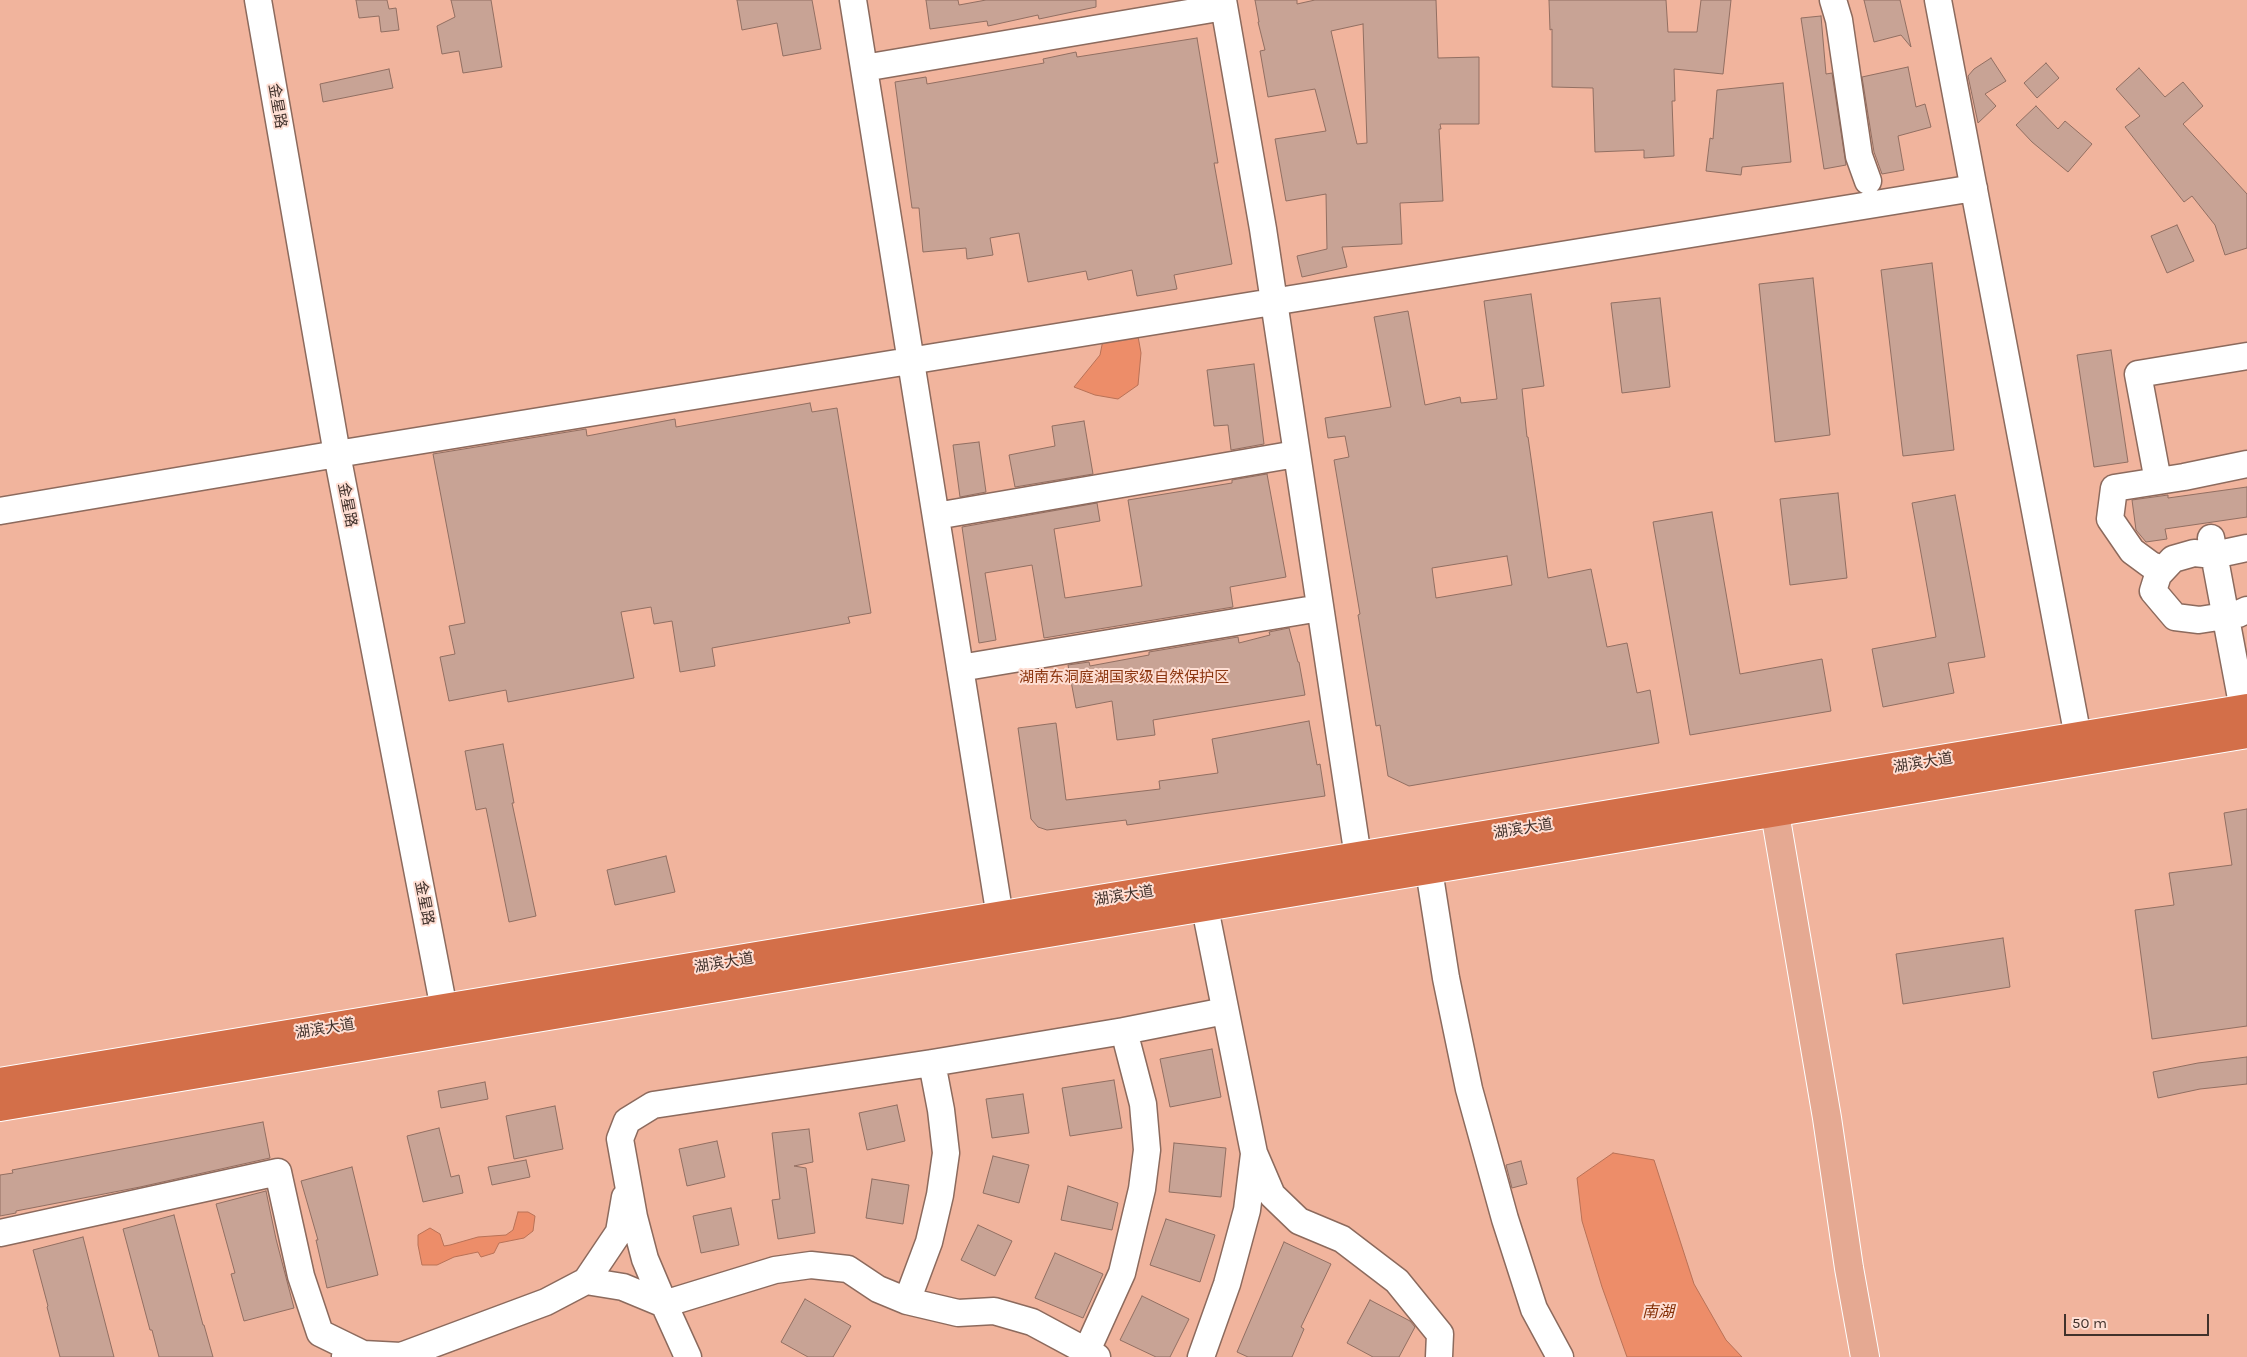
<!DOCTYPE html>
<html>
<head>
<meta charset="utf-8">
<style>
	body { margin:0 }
	#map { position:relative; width:2247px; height:1357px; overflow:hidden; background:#feded3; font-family:Karla,sans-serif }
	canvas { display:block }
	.scale { position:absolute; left:2064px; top:1314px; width:145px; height:22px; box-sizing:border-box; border:2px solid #41322c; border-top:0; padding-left:6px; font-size:15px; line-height:18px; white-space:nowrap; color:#41322c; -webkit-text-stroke:4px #feded3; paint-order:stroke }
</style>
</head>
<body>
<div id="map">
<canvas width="2247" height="1357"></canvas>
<div class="scale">50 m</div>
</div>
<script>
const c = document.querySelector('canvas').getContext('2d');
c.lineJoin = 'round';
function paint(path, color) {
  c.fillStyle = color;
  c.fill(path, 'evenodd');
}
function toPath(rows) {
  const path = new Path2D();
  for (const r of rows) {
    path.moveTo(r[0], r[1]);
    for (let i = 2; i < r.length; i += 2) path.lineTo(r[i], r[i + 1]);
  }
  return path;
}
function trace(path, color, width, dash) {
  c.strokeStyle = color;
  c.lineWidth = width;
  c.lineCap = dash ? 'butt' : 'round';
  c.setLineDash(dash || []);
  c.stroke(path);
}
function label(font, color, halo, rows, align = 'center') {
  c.font = font + ' Karla,"Noto Sans SC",sans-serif';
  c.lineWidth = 4;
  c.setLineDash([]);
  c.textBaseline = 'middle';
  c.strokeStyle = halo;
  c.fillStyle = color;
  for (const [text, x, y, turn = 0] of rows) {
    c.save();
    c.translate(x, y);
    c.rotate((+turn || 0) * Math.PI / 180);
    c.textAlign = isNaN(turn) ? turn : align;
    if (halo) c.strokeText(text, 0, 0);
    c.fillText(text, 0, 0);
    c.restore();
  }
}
paint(toPath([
	[0,0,2247,0,2247,1357,0,1357]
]), '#f1b49d');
const water = toPath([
	[1136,325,1141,353,1138,385,1118,399,1095,395,1074,387,1100,355,1103,340,1136,325],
	[1613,1153,1654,1160,1694,1284,1726,1340,1742,1357,1627,1357,1602,1287,1582,1221,1577,1178,1613,1153],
	[518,1212,528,1212,535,1216,533,1231,524,1238,499,1243,494,1253,481,1257,478,1252,454,1257,437,1265,422,1265,418,1245,418,1235,430,1228,440,1234,444,1246,450,1245,478,1237,506,1235,513,1230,518,1212]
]);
paint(water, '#ed8d69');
trace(water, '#b97257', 1);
const building = toPath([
	[356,0,387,0,389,9,396,8,399,30,381,32,379,16,359,18,356,0],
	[451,0,491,0,502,67,463,73,459,51,442,54,437,26,455,17,451,0],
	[737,0,812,0,821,49,783,56,777,23,742,30,737,0],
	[926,0,958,0,959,5,986,0,1096,0,1096,7,1039,19,1038,15,988,26,987,21,930,29,926,0],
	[1255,0,1297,0,1297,4,1315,0,1436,0,1438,58,1479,57,1479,124,1440,124,1441,129,1439,129,1443,201,1400,203,1402,244,1342,247,1347,267,1302,277,1297,256,1327,249,1326,194,1286,201,1275,139,1326,131,1315,89,1268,97,1260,51,1265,50,1258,22,1259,22,1255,0],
	[1363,24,1367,143,1357,144,1331,31,1363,24],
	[1549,0,1666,0,1668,32,1697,32,1701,0,1731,0,1723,74,1674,69,1675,101,1672,101,1674,156,1644,158,1644,150,1595,152,1593,88,1552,87,1552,29,1550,30,1549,0],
	[1864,0,1900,0,1911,47,1901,35,1874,42,1864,0],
	[1821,16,1826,74,1832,73,1846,165,1824,169,1801,18,1821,16],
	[1197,38,1218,163,1214,163,1232,264,1174,275,1177,289,1137,296,1132,270,1088,280,1086,271,1028,282,1019,233,990,238,993,255,967,259,966,248,923,252,919,208,912,208,895,82,926,77,927,84,1044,63,1043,59,1076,52,1077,57,1197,38],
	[1991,58,2006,81,1985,94,1996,106,1978,123,1968,76,1974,69,1991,58],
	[2046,63,2059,78,2037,98,2024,83,2046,63],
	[1908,67,1916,107,1925,104,1931,127,1898,136,1904,170,1882,174,1874,152,1862,77,1908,67],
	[2139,68,2165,97,2183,82,2203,106,2183,124,2247,194,2247,248,2225,255,2215,225,2192,196,2184,202,2125,127,2140,116,2116,89,2139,68],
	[389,69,393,88,323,102,320,84,389,69],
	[1783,83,1791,162,1742,167,1741,175,1706,171,1710,138,1713,139,1717,90,1783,83],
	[2036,106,2058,129,2065,121,2092,144,2068,172,2032,142,2016,125,2036,106],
	[2177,225,2194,261,2167,273,2151,236,2177,225],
	[1932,263,1954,450,1903,456,1881,270,1932,263],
	[1813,278,1830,435,1775,442,1759,284,1813,278],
	[1531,294,1544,386,1522,389,1527,437,1528,437,1548,578,1591,569,1607,647,1627,643,1637,693,1650,690,1659,743,1409,786,1388,776,1380,725,1376,726,1358,615,1360,614,1334,460,1349,457,1345,436,1328,438,1325,418,1391,407,1374,317,1408,311,1425,405,1460,397,1461,403,1497,399,1484,301,1531,294],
	[1507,556,1512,585,1436,598,1432,568,1507,556],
	[1660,298,1670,387,1622,393,1611,303,1660,298],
	[2111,350,2128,462,2094,467,2077,355,2111,350],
	[1254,364,1264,444,1231,450,1228,425,1214,426,1207,370,1254,364],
	[810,403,812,412,837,408,871,613,848,617,850,623,712,648,715,666,680,672,672,621,654,624,651,607,621,612,634,678,508,702,506,690,449,701,440,657,455,654,449,626,465,623,433,454,586,429,587,436,675,419,676,427,810,403],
	[1084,421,1093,474,1015,487,1009,455,1055,446,1052,426,1084,421],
	[979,442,986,492,960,497,953,445,979,442],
	[1267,474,1286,577,1230,587,1233,607,1044,638,1032,565,985,573,996,640,979,643,962,527,1097,503,1100,521,1054,529,1065,598,1142,586,1128,500,1232,483,1232,480,1267,474],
	[2247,487,2247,517,2165,529,2167,539,2146,542,2136,530,2132,500,2168,495,2168,498,2247,487],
	[1838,493,1847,578,1790,585,1780,499,1838,493],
	[1955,495,1985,657,1948,663,1954,693,1883,707,1872,649,1936,637,1912,503,1955,495],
	[1712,512,1740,674,1822,659,1831,711,1690,735,1653,522,1712,512],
	[1289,628,1298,662,1299,662,1305,695,1153,720,1155,735,1117,740,1112,701,1076,708,1068,665,1089,662,1090,666,1149,655,1149,652,1238,637,1239,643,1270,635,1269,632,1289,628],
	[1309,721,1317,765,1320,764,1325,796,1127,825,1126,820,1047,830,1038,827,1031,819,1018,728,1056,723,1066,800,1160,789,1159,781,1218,773,1212,739,1309,721],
	[503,744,514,803,512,803,536,916,509,922,486,808,476,810,465,751,503,744],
	[2247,809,2247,1026,2152,1039,2135,910,2174,905,2169,873,2232,865,2224,813,2247,809],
	[666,856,675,892,615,905,607,870,666,856],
	[2003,938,2010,987,1903,1004,1896,954,2003,938],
	[1212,1049,1221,1097,1170,1107,1160,1059,1212,1049],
	[2247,1057,2247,1084,2200,1089,2158,1098,2153,1072,2198,1063,2247,1057],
	[1114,1080,1122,1128,1070,1136,1062,1088,1114,1080],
	[485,1082,488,1099,441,1108,438,1091,485,1082],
	[1023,1094,1029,1133,992,1138,986,1099,1023,1094],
	[897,1105,905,1141,867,1150,859,1113,897,1105],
	[555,1106,563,1149,514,1159,506,1116,555,1106],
	[263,1122,270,1158,140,1187,16,1211,16,1213,0,1216,0,1175,13,1173,12,1170,263,1122],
	[439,1128,451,1177,459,1175,463,1193,423,1202,407,1136,439,1128],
	[809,1129,813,1162,794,1166,806,1168,815,1233,778,1239,772,1200,780,1199,772,1133,809,1129],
	[717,1141,725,1177,687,1186,679,1149,717,1141],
	[1174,1143,1226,1148,1221,1197,1169,1192,1174,1143],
	[993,1156,1029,1165,1019,1203,983,1193,993,1156],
	[526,1160,530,1177,492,1185,488,1167,526,1160],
	[1521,1161,1527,1184,1512,1188,1506,1165,1521,1161],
	[352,1167,378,1275,327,1288,316,1240,318,1240,301,1181,352,1167],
	[872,1179,909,1185,903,1224,866,1218,872,1179],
	[1068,1186,1118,1203,1112,1230,1061,1220,1068,1186],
	[266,1191,276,1239,294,1308,244,1321,231,1274,235,1273,216,1204,266,1191],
	[731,1208,739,1245,701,1253,693,1216,731,1208],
	[174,1215,203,1325,204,1325,213,1357,159,1357,152,1330,150,1330,123,1229,174,1215],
	[1166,1219,1215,1235,1200,1282,1150,1265,1166,1219],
	[978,1225,1012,1241,995,1276,961,1260,978,1225],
	[83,1237,95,1284,114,1357,60,1357,47,1307,48,1306,33,1250,83,1237],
	[1284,1242,1331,1264,1301,1327,1304,1329,1292,1357,1248,1357,1237,1352,1284,1242],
	[1055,1253,1103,1274,1083,1318,1035,1298,1055,1253],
	[1142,1296,1189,1319,1170,1357,1156,1357,1120,1340,1142,1296],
	[805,1299,851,1326,833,1357,808,1357,781,1342,805,1299],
	[1370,1300,1410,1321,1415,1327,1399,1357,1373,1357,1347,1343,1370,1300]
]);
paint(building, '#c8a395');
trace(building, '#926f62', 1);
const minor = toPath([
	[258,0,337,454,444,1009],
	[853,0,1000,917],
	[1223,0,1263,229,1358,857],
	[1833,0,1839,20,1859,156,1868,181],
	[1938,0,2078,737],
	[864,68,1224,7],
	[2158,481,2138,374,2247,356],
	[0,511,337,454,1974,188],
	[936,516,1296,454],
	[2211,538,2243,709],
	[2247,548,2214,555,2194,553,2173,559,2158,575,2153,591,2175,617,2199,620,2238,614,2247,610],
	[2163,569,2151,565,2132,551,2110,519,2114,488,2184,477,2247,464],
	[960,668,1320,608],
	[1429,870,1446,978,1469,1089,1505,1219,1534,1309,1560,1357],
	[1205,908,1254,1153,1272,1195,1299,1221,1342,1239,1397,1281,1440,1334,1439,1357],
	[1124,1031,1225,1011],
	[932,1063,941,1110,946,1153,940,1195,929,1242,907,1301,958,1313,994,1311,1032,1322,1097,1357],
	[0,1233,278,1172,301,1276,320,1333,363,1354],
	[586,1281,623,1287,664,1304,688,1357],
	[907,1301,878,1289,848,1269,811,1265,775,1270,664,1304,645,1259,634,1217,620,1139,627,1121,653,1105,932,1063,1124,1031,1143,1104,1147,1150,1142,1189,1122,1273,1084,1357],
	[345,1356,363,1354,401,1356,546,1302,586,1281,619,1232,625,1197],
	[1201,1357,1227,1284,1247,1210,1254,1154]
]);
const major = toPath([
	[1775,813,1827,1118,1849,1268,1865,1357]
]);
const highway = toPath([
	[0,1082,2247,708],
	[0,1107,2247,734]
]);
trace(minor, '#8c6a5d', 29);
trace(major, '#fff', 30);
trace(highway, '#fff', 30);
trace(minor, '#fff', 26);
trace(major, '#e5a992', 28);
trace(highway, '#d36f49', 28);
label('15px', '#41322c', '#feded3', [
	["金星路",277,106,80],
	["金星路",347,505,79],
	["湖滨大道",1923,763,-9],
	["湖滨大道",1523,829,-9],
	["湖滨大道",1124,896,-9],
	["金星路",424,903,79],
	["湖滨大道",724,963,-9],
	["湖滨大道",325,1029,-9]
]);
label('15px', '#8c3610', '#feded3', [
	["湖南东洞庭湖国家级自然保护区",1124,678]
]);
label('italic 16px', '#853007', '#feded3', [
	["南湖",1658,1312]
]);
</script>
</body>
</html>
